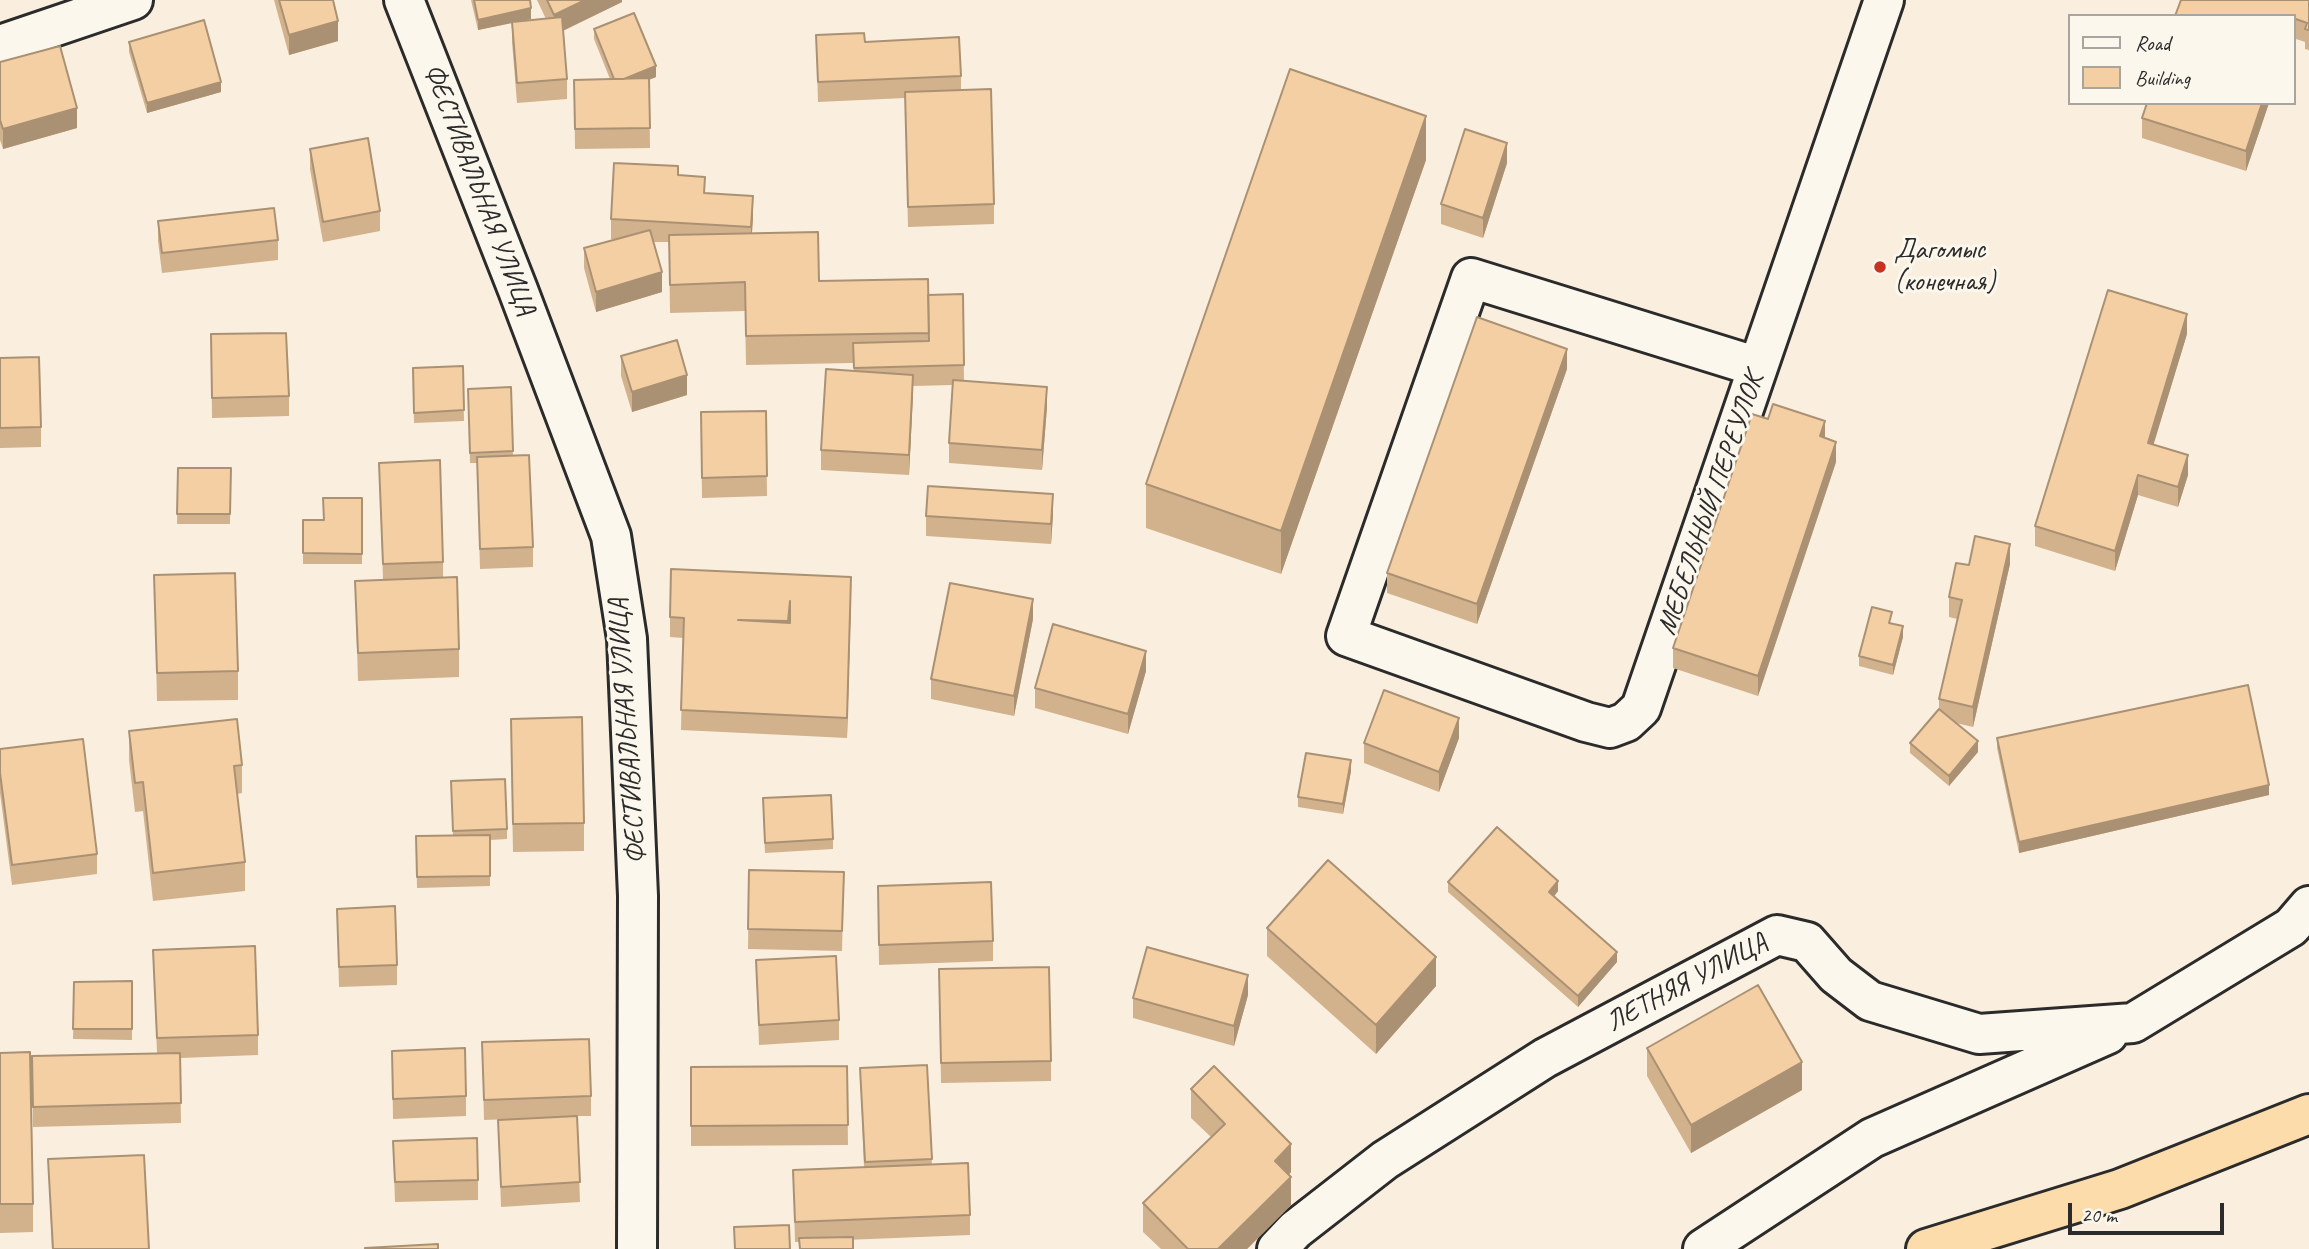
<!DOCTYPE html>
<html>
<head>
<meta charset="utf-8">
<style>
	body { margin:0 }
	#map { position:relative; width:2309px; height:1249px; overflow:hidden; background:#faefde; font-family:Caveat,sans-serif }
	canvas { display:block }
	.legend { position:absolute; left:2068px; top:14px; width:228px; height:91px; box-sizing:border-box; background:#fbf7ec; border:2px solid #a8a59f; margin:0; padding:9px 12px; list-style:none; font-size:21px; color:#2b2b2b }
	.legend li { display:flex; align-items:center; gap:14px; height:35px }
	.legend b { width:35px; border:2px solid #a8a59f }
	.scale { position:absolute; left:2068px; top:1203px; width:156px; height:32px; box-sizing:border-box; border:4px solid #2b2b2b; border-top:0; padding-left:9px; font-size:21px; line-height:24px; white-space:nowrap; color:#2b2b2b; -webkit-text-stroke:5px #fbf7ec; paint-order:stroke }
</style>
</head>
<body>
<div id="map">
<canvas width="2309" height="1249"></canvas>
<ul class="legend">
<li><b style="height:9px;background:#fbf7ec"></b>Road</li>
<li><b style="height:19px;background:#f4cfa4"></b>Building</li>
</ul>
<div class="scale">20 m</div>
</div>
<script>
const c = document.querySelector('canvas').getContext('2d');
c.lineJoin = 'round';
function toPath(rows) {
  const path = new Path2D();
  for (const r of rows) {
    path.moveTo(r[0], r[1]);
    for (let i = 2; i < r.length; i += 2) path.lineTo(r[i], r[i + 1]);
  }
  return path;
}
function trace(path, color, width, dash) {
  c.strokeStyle = color;
  c.lineWidth = width;
  c.lineCap = dash ? 'butt' : 'round';
  c.setLineDash(dash || []);
  c.stroke(path);
}
function paint(path, color) {
  c.fillStyle = color;
  c.fill(path, 'evenodd');
}
function label(font, color, halo, rows, align = 'center') {
  c.font = font + ' Caveat,sans-serif';
  c.lineWidth = 6;
  c.setLineDash([]);
  c.textBaseline = 'middle';
  c.strokeStyle = halo;
  c.fillStyle = color;
  for (const [text, x, y, turn = 0] of rows) {
    c.save();
    c.translate(x, y);
    c.rotate((+turn || 0) * Math.PI / 180);
    c.textAlign = isNaN(turn) ? turn : align;
    if (halo) c.strokeText(text, 0, 0);
    c.fillText(text, 0, 0);
    c.restore();
  }
}
const minor = toPath([
	[404,0,518,290,611,536,627,639,638,896,637,1249],
	[0,45,133,0],
	[1758,367,1471,278,1346,636,1586,722,1610,728,1626,722,1641,708,1884,0],
	[1277,1249,1295,1230,1385,1160,1545,1058,1777,935,1807,942,1836,975,1870,1001,1979,1034,2133,1023,2291,927,2309,906],
	[1703,1249,1872,1138,2108,1034]
]);
const highway = toPath([
	[1926,1249,2120,1189,2309,1114]
]);
trace(minor, '#2b2b2b', 44);
trace(highway, '#2b2b2b', 44);
trace(minor, '#fbf7ec', 38);
trace(highway, '#fddcac', 38);
paint(toPath([
	[274,0,333,0,338,41,289,55],
	[471,0,530,0,531,19,521,21,546,19,537,0,622,0,622,2,563,31,567,79,567,99,517,103,512,42,512,23,478,30],
	[2309,0,2309,50,2305,49,2305,42,2293,38,2293,16],
	[594,29,656,77,649,80,650,148,575,149,574,80,610,79,594,39],
	[816,35,865,42,961,76,961,90,994,204,994,224,908,227,905,98,818,102],
	[129,42,221,92,147,113,129,52],
	[0,62,77,128,3,149,0,140],
	[2147,103,2269,103,2246,171,2142,138,2142,118],
	[310,149,380,211,380,231,323,242,310,169],
	[1426,160,1281,574,1146,528,1146,484],
	[1507,163,1483,238,1441,224,1441,204],
	[678,175,705,193,753,216,752,234,819,281,928,295,963,294,964,381,1047,407,1042,470,949,463,949,443,953,385,913,386,909,475,821,470,821,450,854,371,853,363,746,365,745,311,670,313,669,242,653,242,662,292,596,312,584,268,584,248,615,239,611,239,611,219],
	[158,221,278,240,278,260,162,273,158,241],
	[211,334,289,396,289,416,212,418],
	[2187,334,2153,444,2188,475,2178,507,2138,495,2115,571,2035,546,2035,526],
	[621,356,687,395,632,412,621,376],
	[0,358,41,427,41,447,0,448],
	[463,366,464,421,414,423,413,368],
	[1567,369,1477,624,1387,593,1387,573],
	[511,387,513,456,533,547,533,567,480,569,477,463,470,463,468,389],
	[766,411,767,496,702,498,701,412],
	[1825,438,1836,462,1758,696,1673,668,1673,648],
	[379,463,443,562,443,577,459,649,459,677,358,681,355,581,383,580],
	[178,468,231,468,230,524,177,524],
	[362,498,362,564,303,564,303,520,323,520],
	[1053,514,1051,544,926,536,926,516],
	[2010,564,1973,727,1956,723,1978,752,1949,786,1910,753,1910,743,1939,709,1939,699,1957,619,1949,617,1949,597,1969,565],
	[154,575,238,671,238,700,157,701],
	[851,597,847,738,681,730,683,638,670,637,670,617],
	[1033,619,1014,716,931,699,931,679],
	[1891,624,1903,637,1893,675,1859,666,1859,656],
	[1146,671,1128,734,1035,708,1035,688],
	[129,731,242,765,242,793,237,794,245,862,245,891,153,901,143,811,135,812,129,760],
	[1459,738,1439,792,1364,763,1364,743],
	[1997,738,2269,795,2019,853,1997,748],
	[511,747,584,823,584,851,513,852],
	[0,749,97,854,97,874,12,885,0,793],
	[1351,771,1343,814,1298,807,1298,797],
	[451,791,507,829,507,839,490,840,490,886,417,888,416,836,453,836],
	[763,809,833,839,833,849,765,853],
	[749,870,844,872,842,951,748,949],
	[1448,882,1558,891,1553,897,1617,962,1578,1007,1448,892],
	[878,886,993,941,993,961,879,965],
	[337,909,397,965,397,985,339,987],
	[1267,928,1436,986,1376,1054,1267,956],
	[153,950,258,1035,258,1055,180,1058,181,1123,33,1127,32,1056,157,1053],
	[756,960,839,1020,839,1040,759,1045],
	[939,969,1051,1061,1051,1081,941,1083],
	[132,981,132,1040,73,1039,74,982],
	[1248,995,1234,1046,1133,1018,1133,998],
	[482,1042,591,1096,591,1116,577,1116,580,1202,501,1207,498,1120,563,1117,484,1120],
	[1647,1048,1802,1090,1691,1153,1647,1076],
	[392,1051,466,1096,466,1116,393,1119],
	[0,1053,33,1204,33,1232,0,1233],
	[927,1065,932,1165,970,1215,970,1235,795,1242,793,1170,864,1167,860,1068],
	[847,1066,848,1145,691,1146,691,1067],
	[1191,1089,1291,1172,1289,1175,1291,1205,1247,1249,1161,1249,1143,1232,1143,1203,1211,1137,1191,1118],
	[393,1141,478,1180,478,1200,395,1202],
	[48,1159,149,1249,52,1249]
]), '#d2b28d');
paint(toPath([
	[585,0,622,0,622,2,554,35,554,15],
	[531,8,531,19,478,30,478,20],
	[338,21,338,41,289,55,289,35],
	[656,66,656,77,615,93,615,83],
	[221,82,221,92,147,113,147,103],
	[2262,103,2269,103,2246,171,2246,151],
	[77,108,77,128,3,149,3,129],
	[1426,116,1426,160,1281,574,1281,531],
	[1507,143,1507,163,1483,238,1483,218],
	[753,196,753,216,751,247,751,227],
	[662,272,662,292,596,312,596,292],
	[2187,314,2187,334,2148,463,2148,443],
	[1567,349,1567,369,1477,624,1477,604],
	[687,375,687,395,632,412,632,392],
	[913,375,913,395,909,475,909,455],
	[1047,387,1047,407,1042,470,1042,450],
	[1825,421,1825,441,1820,436],
	[1836,442,1836,462,1758,696,1758,676],
	[2188,455,2188,475,2178,507,2178,487],
	[2138,475,2138,495,2115,571,2115,551],
	[1053,494,1053,514,1051,544,1051,524],
	[2010,544,2010,564,1973,727,1973,707],
	[851,577,851,597,847,738,847,718],
	[1033,599,1033,619,1014,716,1014,696],
	[1903,626,1903,637,1893,675,1893,665],
	[1146,651,1146,671,1128,734,1128,714],
	[1459,718,1459,738,1439,792,1439,772],
	[1978,741,1978,752,1949,786,1949,776],
	[1351,760,1351,771,1343,814,1343,804],
	[2269,785,2269,795,2019,853,2019,842],
	[1558,881,1558,891,1549,903,1549,892],
	[1617,952,1617,962,1578,1007,1578,996],
	[1436,957,1436,986,1376,1054,1376,1025],
	[1248,975,1248,995,1234,1046,1234,1026],
	[1802,1062,1802,1090,1691,1153,1691,1125],
	[1291,1144,1291,1172,1275,1189,1275,1161],
	[1291,1177,1291,1205,1247,1249,1218,1249]
]), '#ab9173');
const building = toPath([
	[279,0,333,0,338,21,289,35,279,0],
	[474,0,530,0,531,8,478,20,474,0],
	[547,0,585,0,554,15,547,0],
	[2181,0,2309,0,2309,30,2305,29,2307,23,2293,18,2293,16,2175,16,2181,0],
	[634,13,656,66,624,79,614,79,594,29,634,13],
	[562,17,567,79,517,83,512,22,562,17],
	[204,20,221,82,147,103,129,42,204,20],
	[864,33,865,42,959,37,961,76,818,82,816,35,864,33],
	[60,46,77,108,3,129,0,120,0,62,60,46],
	[1290,69,1426,116,1281,531,1146,484,1290,69],
	[649,78,650,128,575,129,574,80,649,78],
	[991,89,994,204,908,207,905,92,991,89],
	[2147,103,2262,103,2246,151,2142,118,2147,103],
	[1465,129,1507,143,1483,218,1441,204,1465,129],
	[368,138,380,211,323,222,310,149,368,138],
	[614,163,678,166,678,175,705,177,704,193,753,196,751,227,611,219,614,163],
	[274,208,278,240,162,253,158,221,274,208],
	[650,230,662,272,596,292,584,248,650,230],
	[818,232,819,281,928,279,929,333,746,336,745,282,670,285,669,235,818,232],
	[2108,290,2187,314,2148,443,2188,455,2178,487,2138,475,2115,551,2035,526,2108,290],
	[963,294,964,365,854,368,853,343,929,341,928,295,963,294],
	[1477,317,1567,349,1477,604,1387,573,1477,317],
	[286,333,289,396,212,398,211,334,286,333],
	[677,340,687,375,632,392,621,356,677,340],
	[39,357,41,427,0,428,0,358,39,357],
	[463,366,464,410,414,413,413,368,463,366],
	[826,369,913,375,909,455,821,450,826,369],
	[953,380,1047,387,1042,450,949,443,953,380],
	[511,387,513,451,470,453,468,389,511,387],
	[1773,404,1825,421,1820,436,1836,442,1758,676,1673,648,1752,414,1768,419,1773,404],
	[766,411,767,476,702,478,701,412,766,411],
	[529,455,533,547,480,549,477,457,529,455],
	[440,460,443,562,383,564,379,463,440,460],
	[178,468,231,468,230,514,177,514,178,468],
	[928,486,1053,494,1051,524,926,516,928,486],
	[323,498,362,498,362,554,303,553,303,520,324,520,323,498],
	[1975,536,2010,544,1973,707,1939,699,1962,600,1949,597,1956,563,1969,565,1975,536],
	[671,569,851,577,847,718,681,710,684,618,670,617,671,569],
	[790,601,790,623,738,620,788,621,790,601],
	[235,573,238,671,157,673,154,575,235,573],
	[457,577,459,649,358,653,355,581,457,577],
	[950,583,1033,599,1014,696,931,679,950,583],
	[1872,607,1892,612,1889,623,1903,626,1893,665,1859,656,1872,607],
	[1053,624,1146,651,1128,714,1035,688,1053,624],
	[2248,685,2269,785,2019,842,1997,738,2248,685],
	[1384,690,1459,718,1439,772,1364,743,1384,690],
	[1939,709,1978,741,1949,776,1910,743,1939,709],
	[582,717,584,823,513,824,511,719,582,717],
	[237,719,242,765,234,766,245,862,153,873,143,782,135,783,129,731,237,719],
	[83,739,97,854,12,865,0,773,0,749,83,739],
	[1306,753,1351,760,1343,804,1298,797,1306,753],
	[505,779,507,829,453,831,451,781,505,779],
	[831,795,833,839,765,843,763,798,831,795],
	[1497,827,1558,881,1549,892,1617,952,1578,996,1448,882,1497,827],
	[490,835,490,876,417,877,416,836,490,835],
	[1328,860,1436,957,1376,1025,1267,928,1328,860],
	[749,870,844,872,842,931,748,929,749,870],
	[991,882,993,941,879,945,878,886,991,882],
	[395,906,397,965,339,967,337,909,395,906],
	[255,946,258,1035,157,1038,153,950,255,946],
	[1147,947,1248,975,1234,1026,1133,998,1147,947],
	[836,956,839,1020,759,1025,756,960,836,956],
	[1049,967,1051,1061,941,1063,939,969,1049,967],
	[132,981,132,1029,73,1029,74,982,132,981],
	[1758,985,1802,1062,1691,1125,1647,1048,1758,985],
	[589,1039,591,1096,484,1100,482,1042,589,1039],
	[465,1048,466,1096,393,1099,392,1051,465,1048],
	[30,1052,33,1204,0,1204,0,1053,30,1052],
	[180,1053,181,1103,33,1107,32,1056,180,1053],
	[927,1065,932,1159,865,1162,860,1068,927,1065],
	[847,1066,848,1125,691,1126,691,1067,847,1066],
	[1214,1066,1291,1144,1275,1161,1291,1177,1218,1249,1188,1249,1143,1203,1225,1124,1191,1089,1214,1066],
	[577,1116,580,1182,501,1187,498,1120,577,1116],
	[477,1138,478,1180,395,1182,393,1141,477,1138],
	[144,1155,149,1249,53,1249,48,1159,144,1155],
	[968,1163,970,1215,795,1222,793,1170,968,1163],
	[789,1225,790,1249,735,1249,734,1227,789,1225],
	[853,1237,853,1249,800,1249,799,1238,853,1237],
	[438,1244,438,1249,365,1249,365,1248,438,1244]
]);
paint(building, '#f4cfa4');
trace(building, '#ab9173', 2);
for (const [x, y, r, color] of [
	[1880,267,7,"#c8321e"]
]) {
  const dot = new Path2D();
  dot.arc(x, y, r, 0, 2 * Math.PI);
  c.fillStyle = color;
  c.fill(dot);
  trace(dot, '#fbf7ec', 2.5);
}
label('28px', '#2b2b2b', '#fbf7ec', [
	["ФЕСТИВАЛЬНАЯ УЛИЦА",479,190,69],
	["МЕБЕЛЬНЫЙ ПЕРЕУЛОК",1711,504,-71],
	["ФЕСТИВАЛЬНАЯ УЛИЦА",628,731,-94],
	["ЛЕТНЯЯ УЛИЦА",1687,983,-28]
]);
label('28px', '#2b2b2b', '#fbf7ec', [
	["Дагомыс",1894,251],
	["(конечная)",1894,283]
], 'left');
</script>
</body>
</html>
